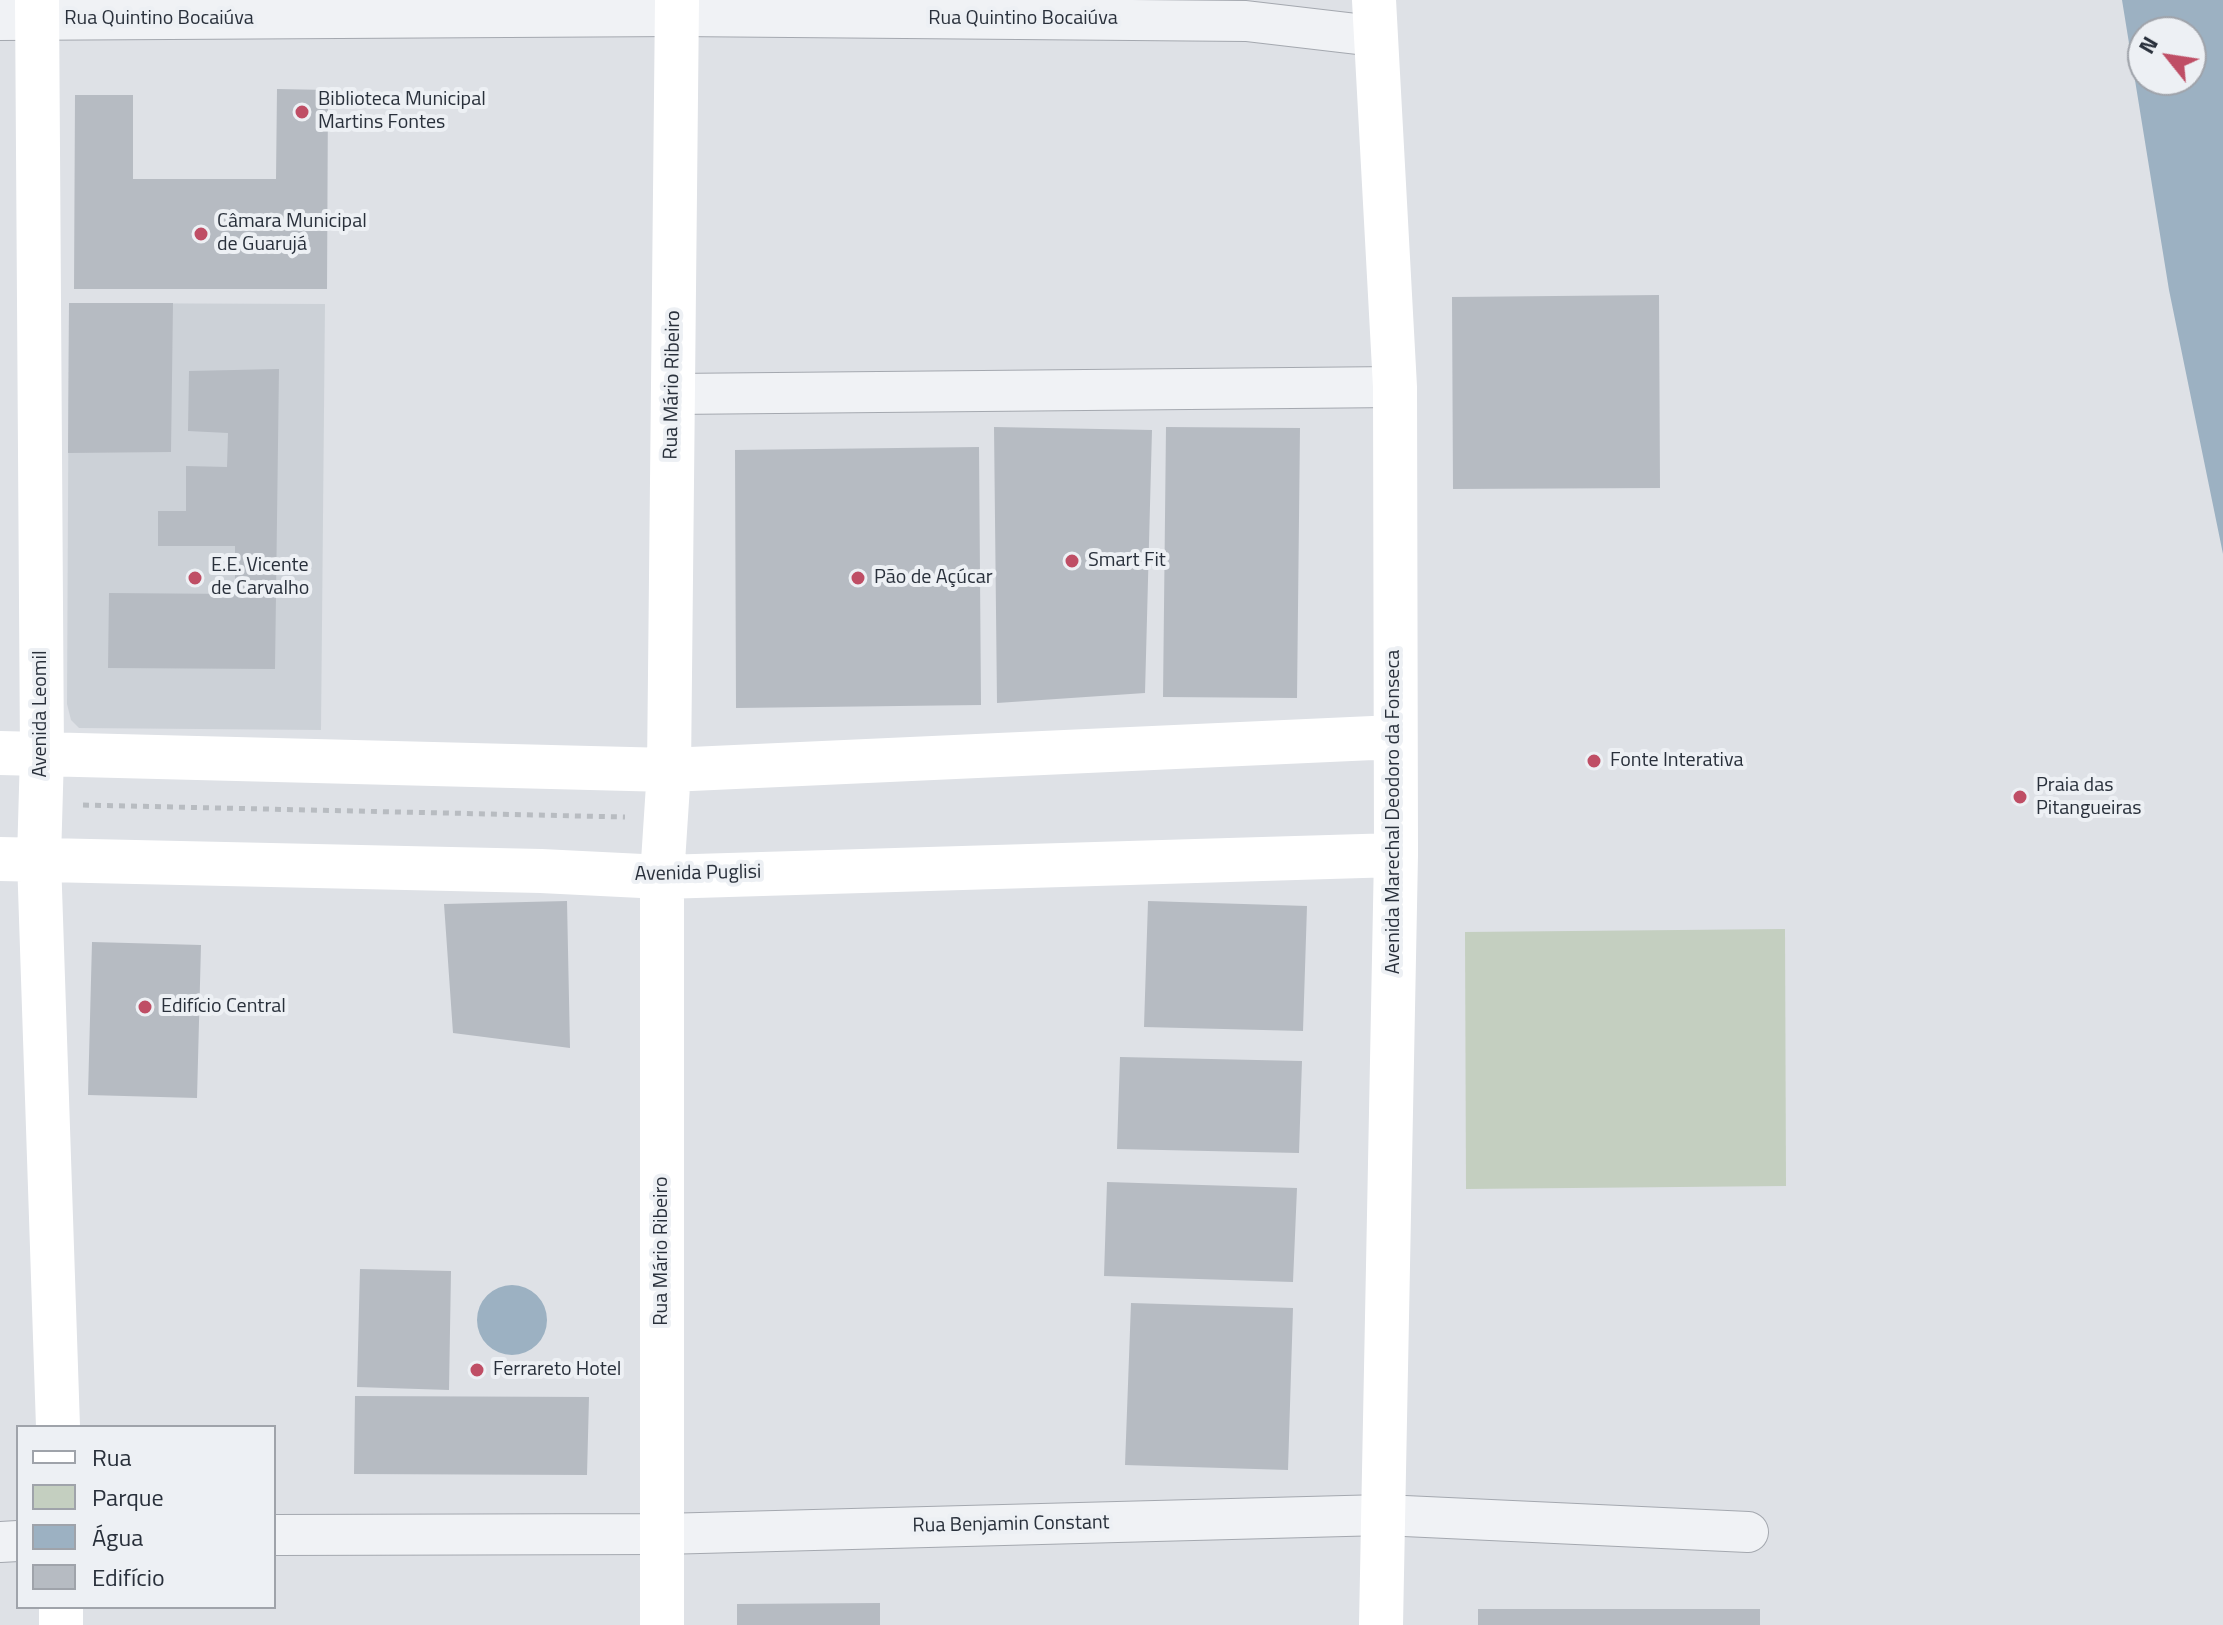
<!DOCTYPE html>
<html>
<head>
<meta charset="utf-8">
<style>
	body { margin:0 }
	#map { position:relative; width:2223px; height:1625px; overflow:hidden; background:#dee1e6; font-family:"Titillium Web",sans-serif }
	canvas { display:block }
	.legend { position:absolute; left:16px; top:1425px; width:260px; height:184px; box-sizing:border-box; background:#edf0f4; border:2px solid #9fa3aa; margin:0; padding:10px 14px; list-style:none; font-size:24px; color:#29303b }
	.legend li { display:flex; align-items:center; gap:16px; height:40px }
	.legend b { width:40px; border:2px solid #9fa3aa }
	.north { position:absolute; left:2127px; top:16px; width:80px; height:80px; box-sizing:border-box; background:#edf0f4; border:2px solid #9fa3aa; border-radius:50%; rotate:300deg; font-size:22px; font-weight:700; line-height:32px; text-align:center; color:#29303b }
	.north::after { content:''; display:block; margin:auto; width:28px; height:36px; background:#bf4e65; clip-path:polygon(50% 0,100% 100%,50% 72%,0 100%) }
</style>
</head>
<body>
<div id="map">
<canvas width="2223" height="1625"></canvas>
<ul class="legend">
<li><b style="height:10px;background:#fff"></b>Rua</li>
<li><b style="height:22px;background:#c4cfc0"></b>Parque</li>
<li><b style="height:22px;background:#9cb1c2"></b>Água</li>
<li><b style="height:22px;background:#b6bbc2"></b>Edifício</li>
</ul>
<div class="north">N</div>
</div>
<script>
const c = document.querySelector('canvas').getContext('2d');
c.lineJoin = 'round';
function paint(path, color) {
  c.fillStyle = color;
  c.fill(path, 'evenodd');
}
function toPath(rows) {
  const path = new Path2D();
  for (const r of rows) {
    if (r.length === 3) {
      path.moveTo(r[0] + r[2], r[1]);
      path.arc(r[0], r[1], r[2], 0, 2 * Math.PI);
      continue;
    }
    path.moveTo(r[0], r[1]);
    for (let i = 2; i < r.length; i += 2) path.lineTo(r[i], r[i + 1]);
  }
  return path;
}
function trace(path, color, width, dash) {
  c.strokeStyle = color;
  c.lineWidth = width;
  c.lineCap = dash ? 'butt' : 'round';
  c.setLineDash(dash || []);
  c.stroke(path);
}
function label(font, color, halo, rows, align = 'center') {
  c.font = font + ' "Titillium Web",sans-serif';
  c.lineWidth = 8;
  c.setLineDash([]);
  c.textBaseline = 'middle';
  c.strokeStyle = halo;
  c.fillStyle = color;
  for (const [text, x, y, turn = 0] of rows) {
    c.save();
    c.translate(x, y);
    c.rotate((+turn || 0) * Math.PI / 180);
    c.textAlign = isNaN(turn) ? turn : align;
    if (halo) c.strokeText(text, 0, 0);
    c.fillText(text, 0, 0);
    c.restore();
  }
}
paint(toPath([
	[69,303,325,304,321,730,79,728,71,720,67,704]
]), '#ccd1d7');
paint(toPath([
	[1785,929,1786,1186,1466,1189,1465,932]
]), '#c4cfc0');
paint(toPath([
	[2122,0,2223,0,2223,554,2169,290],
	[2143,32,2191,32,2191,80,2143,80],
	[512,1320,35]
]), '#9cb1c2');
paint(toPath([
	[277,89,328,90,327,289,74,289,75,95,133,95,133,179,276,179],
	[1659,295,1660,488,1453,489,1452,297],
	[69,303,173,303,171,452,68,453],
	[279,369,275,669,108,668,109,593,235,594,235,546,158,546,158,511,186,511,186,466,227,467,228,433,188,431,189,371],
	[994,427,1152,430,1145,693,997,703],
	[1166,427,1300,428,1297,698,1163,697],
	[979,447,981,705,736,708,735,450],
	[567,901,570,1048,453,1033,444,904],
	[1148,901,1307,906,1303,1031,1144,1027],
	[92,942,201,945,197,1098,88,1095],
	[1120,1057,1302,1061,1299,1153,1117,1149],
	[1107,1182,1297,1188,1293,1282,1104,1276],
	[360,1269,451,1271,449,1390,357,1387],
	[1131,1303,1293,1308,1288,1470,1125,1465],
	[355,1396,589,1397,587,1475,354,1474],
	[880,1603,880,1625,737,1625,737,1604],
	[1478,1609,1760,1609,1760,1625,1478,1625]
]), '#b6bbc2');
const street = toPath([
	[0,20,677,16,1246,21,1374,36],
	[673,394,1395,387],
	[274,1535,662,1534,1383,1515,1748,1532],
	[0,1542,18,1541]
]);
trace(street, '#a4a8af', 42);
trace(toPath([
	[83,805,625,817]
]), '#b8bcc1', 5, [6, 6]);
trace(street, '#f0f2f5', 40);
trace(toPath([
	[37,0,42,754,39,859,58,1427],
	[1374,0,1395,387,1396,855,1381,1625],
	[0,753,669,770,1395,737],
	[0,859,541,871,662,877,1396,855],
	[61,1625,61,1607],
	[662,1625,662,877,669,770,677,0]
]), '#fff', 44);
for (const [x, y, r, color] of [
	[302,112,8,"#bf4e65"],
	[201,234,8,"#bf4e65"],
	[1072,561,8,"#bf4e65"],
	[195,578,8,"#bf4e65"],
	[858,578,8,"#bf4e65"],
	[1594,761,8,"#bf4e65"],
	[2020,797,8,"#bf4e65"],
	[145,1007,8,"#bf4e65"],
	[477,1370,8,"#bf4e65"]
]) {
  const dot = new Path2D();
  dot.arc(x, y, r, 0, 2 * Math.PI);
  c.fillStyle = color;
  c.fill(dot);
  trace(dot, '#edf0f4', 3);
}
label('20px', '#29303b', '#edf0f4', [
	["Rua Quintino Bocaiúva",159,19],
	["Rua Quintino Bocaiúva",1023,19],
	["Rua Mário Ribeiro",673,385,-89],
	["Avenida Leomil",41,714,-90],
	["Avenida Marechal Deodoro da Fonseca",1394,812,-90],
	["Avenida Puglisi",698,874,-1],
	["Rua Mário Ribeiro",662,1251,-90],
	["Rua Benjamin Constant",1011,1525,-1]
]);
label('20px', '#29303b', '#edf0f4', [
	["Biblioteca Municipal",318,100],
	["Martins Fontes",318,123],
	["Câmara Municipal",217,222],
	["de Guarujá",217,245],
	["Smart Fit",1088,561],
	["E.E. Vicente",211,566],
	["de Carvalho",211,589],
	["Pão de Açúcar",874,578],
	["Fonte Interativa",1610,761],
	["Praia das",2036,786],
	["Pitangueiras",2036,809],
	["Edifício Central",161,1007],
	["Ferrareto Hotel",493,1370]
], 'left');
</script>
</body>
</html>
